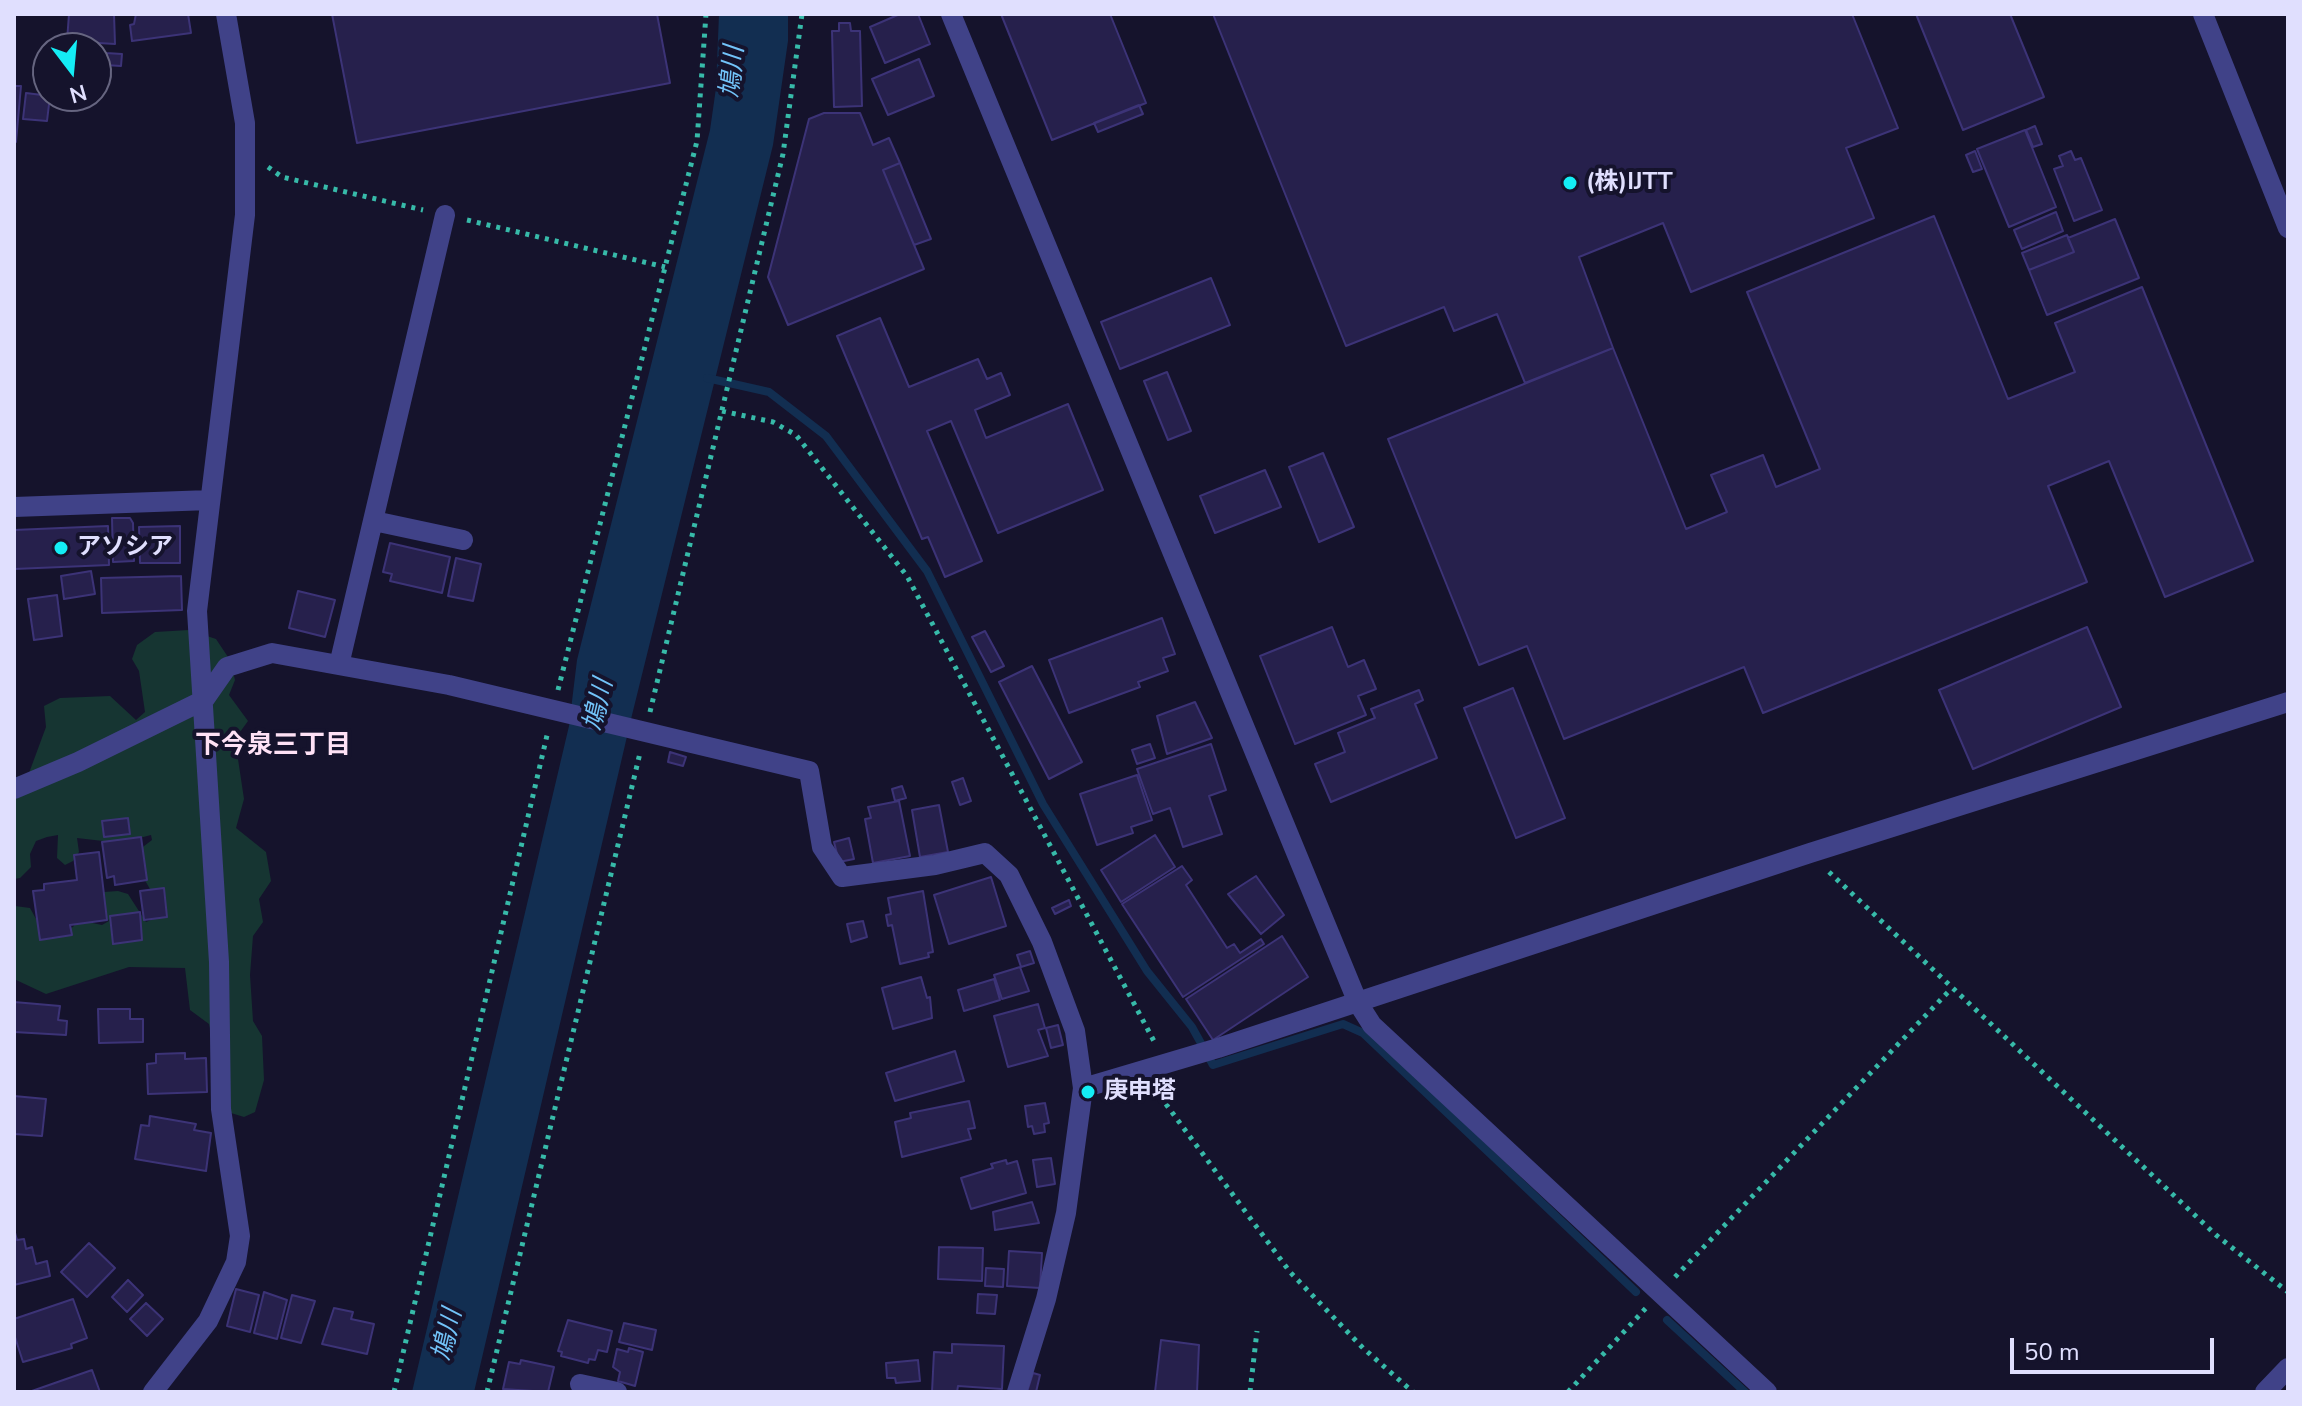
<!DOCTYPE html>
<html>
<head>
<meta charset="utf-8">
<style>
	body { margin:0 }
	#map { position:relative; width:2302px; height:1406px; overflow:hidden; background:#15132c; font-family:"Nunito Sans",sans-serif }
	canvas { display:block }
	.frame { position:absolute; inset:0; border:16px solid #e0dffe; pointer-events:none }
	.north { position:absolute; left:32px; top:32px; width:80px; height:80px; box-sizing:border-box; background:#15132c; border:2px solid #666580; border-radius:50%; rotate:164deg; font-size:22px; font-weight:700; line-height:32px; text-align:center; color:#e0dffe }
	.north::after { content:''; display:block; margin:auto; width:28px; height:36px; background:#14edf5; clip-path:polygon(50% 0,100% 100%,50% 72%,0 100%) }
	.scale { position:absolute; left:2010px; top:1338px; width:204px; height:36px; box-sizing:border-box; border:4px solid #e0dffe; border-top:0; padding-left:10px; font-size:24px; line-height:28px; white-space:nowrap; color:#e0dffe; -webkit-text-stroke:6px #15132c; paint-order:stroke }
</style>
</head>
<body>
<div id="map">
<canvas width="2302" height="1406"></canvas>
<div class="frame"></div>
<div class="north">N</div>
<div class="scale">50 m</div>
</div>
<script>
const c = document.querySelector('canvas').getContext('2d');
c.lineJoin = 'round';
function paint(path, color) {
  c.fillStyle = color;
  c.fill(path, 'evenodd');
}
function toPath(rows) {
  const path = new Path2D();
  for (const r of rows) {
    path.moveTo(r[0], r[1]);
    for (let i = 2; i < r.length; i += 2) path.lineTo(r[i], r[i + 1]);
  }
  return path;
}
function trace(path, color, width, dash) {
  c.strokeStyle = color;
  c.lineWidth = width;
  c.lineCap = dash ? 'butt' : 'round';
  c.setLineDash(dash || []);
  c.stroke(path);
}
function label(font, color, halo, rows, align = 'center') {
  c.font = font + ' "Nunito Sans","Noto Sans JP",sans-serif';
  c.lineWidth = 8;
  c.setLineDash([]);
  c.textBaseline = 'middle';
  c.strokeStyle = halo;
  c.fillStyle = color;
  for (const [text, x, y, turn = 0] of rows) {
    c.save();
    c.translate(x, y);
    c.rotate((+turn || 0) * Math.PI / 180);
    c.textAlign = isNaN(turn) ? turn : align;
    if (halo) c.strokeText(text, 0, 0);
    c.fillText(text, 0, 0);
    c.restore();
  }
}
paint(toPath([
	[189,630,216,639,230,660,235,680,229,695,248,721,235,739,244,799,236,828,266,852,271,881,259,899,263,922,253,936,250,975,253,1021,262,1036,264,1080,255,1112,244,1117,231,1113,209,1024,190,1010,185,968,129,967,46,994,14,979,15,906,30,908,41,928,57,934,73,927,78,920,102,925,109,921,98,901,104,892,118,891,128,894,146,922,153,919,154,896,131,856,152,840,151,835,109,846,103,841,77,838,79,852,73,861,65,865,57,858,58,835,47,837,36,841,30,854,31,867,20,878,14,879,14,778,29,773,46,727,44,706,60,698,110,696,136,720,145,712,139,671,132,659,137,645,155,632]
]), '#163532');
paint(toPath([
	[719,14,788,14,788,41,773,145,632,715,474,1392,412,1392,569,726,577,660,710,130,716,88]
]), '#122e51');
trace(toPath([
	[707,378,769,392,826,436,927,571,1043,804,1147,971,1192,1027,1213,1065,1343,1024,1363,1033,1636,1292],
	[1667,1320,1745,1392]
]), '#122e51', 8);
const building = toPath([
	[69,14,114,14,115,44,67,41,69,14],
	[136,14,188,14,191,33,132,41,130,25,134,24,136,14],
	[332,14,657,14,670,83,357,143,332,14],
	[900,14,918,14,930,44,885,63,870,27,900,14],
	[1001,14,1110,14,1146,103,1052,140,1001,14],
	[1213,14,1852,14,1898,128,1846,148,1874,218,1691,292,1663,223,1579,257,1613,348,1525,383,1497,314,1454,331,1444,307,1346,346,1213,14],
	[1916,14,2010,14,2044,97,1963,130,1916,14],
	[839,23,850,23,851,31,860,31,862,106,834,107,832,31,839,31,839,23],
	[106,53,122,54,121,66,105,65,106,53],
	[919,59,934,96,888,115,872,79,919,59],
	[14,86,21,86,16,142,14,142,14,86],
	[26,93,50,96,47,121,23,119,26,93],
	[1139,105,1143,114,1098,132,1094,123,1139,105],
	[824,113,860,113,873,145,889,138,900,163,883,170,924,269,788,325,768,277,809,119,824,113],
	[2035,126,2042,144,2033,147,2026,130,2035,126],
	[2025,130,2056,207,2009,227,1977,149,2025,130],
	[1975,151,1982,169,1973,172,1966,155,1975,151],
	[2071,151,2075,160,2081,158,2102,210,2074,221,2054,169,2063,166,2059,156,2071,151],
	[900,163,931,239,914,245,883,170,900,163],
	[2056,212,2063,231,2022,249,2014,230,2056,212],
	[1934,216,2008,399,2075,372,2055,323,2142,287,2253,561,2165,597,2109,461,2048,486,2087,582,1763,713,1744,667,1564,739,1527,646,1479,665,1388,439,1613,348,1686,529,1727,512,1711,475,1763,455,1776,487,1820,469,1747,292,1934,216],
	[2115,219,2139,278,2047,315,2029,270,2074,252,2068,238,2115,219],
	[2067,235,2074,252,2029,270,2022,253,2067,235],
	[1211,278,1230,325,1120,369,1101,322,1211,278],
	[880,318,909,387,978,359,987,379,1001,373,1010,395,975,410,986,438,1068,404,1103,490,998,533,951,421,927,431,982,561,945,577,928,537,922,539,837,336,880,318],
	[1167,372,1191,431,1168,440,1144,381,1167,372],
	[1323,453,1354,527,1319,542,1289,467,1323,453],
	[1265,470,1281,507,1215,533,1200,496,1265,470],
	[112,518,130,518,133,523,134,561,113,562,112,518],
	[108,526,109,565,14,569,14,530,108,526],
	[180,526,180,563,140,563,139,527,180,526],
	[390,543,450,557,442,593,390,581,392,574,383,572,390,543],
	[456,558,481,564,473,601,448,596,456,558],
	[91,571,95,594,64,599,61,576,91,571],
	[181,576,182,610,102,613,101,578,181,576],
	[298,591,335,600,325,637,289,628,298,591],
	[57,595,62,636,34,640,28,599,57,595],
	[1162,618,1175,654,1163,658,1168,671,1138,682,1140,687,1069,713,1049,660,1162,618],
	[1332,627,1348,667,1364,660,1376,689,1358,696,1366,715,1295,744,1260,656,1332,627],
	[2087,627,2121,707,1973,769,1939,690,2087,627],
	[985,631,1004,666,991,672,972,637,985,631],
	[1032,666,1082,762,1049,779,999,682,1032,666],
	[1513,688,1565,818,1516,838,1464,708,1513,688],
	[1419,690,1423,700,1415,704,1437,758,1331,802,1315,764,1345,752,1338,733,1375,718,1371,709,1419,690],
	[1195,702,1212,738,1167,754,1157,716,1195,702],
	[1150,744,1155,758,1137,764,1132,750,1150,744],
	[1211,744,1226,790,1209,796,1222,834,1183,847,1170,808,1153,814,1137,769,1211,744],
	[670,752,686,757,683,766,668,762,670,752],
	[1137,775,1152,820,1131,827,1133,833,1097,845,1080,794,1137,775],
	[963,778,971,801,960,805,952,782,963,778],
	[902,786,906,798,895,801,892,789,902,786],
	[899,801,910,856,873,863,865,819,871,818,868,807,899,801],
	[939,805,948,852,920,857,912,810,939,805],
	[128,818,130,834,104,837,102,821,128,818],
	[1155,835,1175,867,1121,902,1101,870,1155,835],
	[141,837,147,880,115,885,114,876,107,878,102,842,141,837],
	[849,838,854,859,839,862,834,842,849,838],
	[99,852,107,920,70,925,72,935,40,940,33,891,44,890,44,884,77,880,74,855,99,852],
	[1182,866,1192,880,1186,885,1227,948,1234,944,1240,953,1261,939,1264,944,1183,997,1122,904,1182,866],
	[1256,876,1284,915,1261,934,1228,894,1256,876],
	[991,877,1006,926,949,944,934,895,991,877],
	[164,888,167,917,144,920,140,891,164,888],
	[923,891,933,952,928,953,929,957,900,964,892,925,888,926,886,915,891,914,888,898,923,891],
	[1069,900,1071,906,1055,914,1052,908,1069,900],
	[140,912,142,940,113,944,110,916,140,912],
	[863,921,867,937,851,942,847,924,863,921],
	[1282,936,1308,977,1213,1040,1186,999,1282,936],
	[1030,951,1034,963,1021,967,1017,955,1030,951],
	[1020,967,1029,991,1002,999,994,975,1020,967],
	[921,977,927,998,930,997,932,1018,893,1029,882,988,921,977],
	[994,979,1000,1000,964,1011,958,990,994,979],
	[14,1002,60,1006,58,1020,67,1021,66,1035,14,1032,14,1002],
	[1038,1004,1045,1028,1038,1030,1048,1056,1008,1067,994,1016,1038,1004],
	[98,1009,130,1009,130,1019,143,1019,143,1042,99,1043,98,1009],
	[1058,1025,1063,1045,1051,1048,1046,1028,1058,1025],
	[955,1051,964,1081,895,1101,886,1073,955,1051],
	[185,1053,185,1059,206,1058,207,1092,148,1094,147,1064,156,1063,156,1054,185,1053],
	[14,1096,46,1099,42,1136,14,1134,14,1096],
	[969,1101,975,1128,968,1129,971,1139,902,1157,895,1122,911,1118,910,1113,969,1101],
	[1045,1103,1049,1123,1044,1124,1045,1132,1034,1134,1032,1126,1028,1127,1025,1106,1045,1103],
	[150,1116,196,1124,194,1130,211,1133,206,1171,135,1159,141,1125,149,1126,150,1116],
	[1051,1158,1055,1184,1037,1187,1033,1160,1051,1158],
	[1006,1160,1007,1164,1017,1161,1026,1193,971,1209,961,1178,993,1168,991,1164,1006,1160],
	[1032,1202,1039,1223,995,1230,993,1212,1032,1202],
	[14,1229,17,1240,24,1239,26,1249,32,1247,36,1264,47,1261,50,1276,14,1285,14,1229],
	[89,1243,115,1268,87,1297,61,1272,89,1243],
	[939,1247,983,1248,982,1281,938,1279,939,1247],
	[1009,1251,1042,1253,1040,1288,1007,1286,1009,1251],
	[986,1268,1004,1269,1003,1287,985,1286,986,1268],
	[128,1280,143,1295,127,1312,112,1297,128,1280],
	[236,1289,259,1295,250,1332,227,1326,236,1289],
	[264,1292,287,1300,277,1339,254,1333,264,1292],
	[978,1294,997,1295,995,1314,977,1313,978,1294],
	[292,1295,315,1301,301,1343,281,1338,292,1295],
	[73,1299,87,1338,71,1344,72,1348,23,1362,14,1334,14,1319,73,1299],
	[146,1303,163,1319,147,1336,130,1319,146,1303],
	[334,1308,353,1312,351,1319,374,1324,367,1354,322,1344,334,1308],
	[568,1320,612,1331,607,1352,598,1350,595,1360,589,1359,588,1363,561,1356,562,1352,558,1351,568,1320],
	[624,1323,656,1330,652,1350,619,1342,624,1323],
	[1161,1340,1199,1345,1197,1392,1155,1392,1161,1340],
	[952,1344,1004,1346,1002,1389,958,1386,957,1392,932,1392,934,1352,952,1353,952,1344],
	[629,1348,643,1352,635,1386,618,1381,620,1372,613,1367,617,1349,628,1352,629,1348],
	[521,1360,554,1367,548,1392,503,1389,509,1362,520,1364,521,1360],
	[918,1360,920,1381,896,1383,895,1378,887,1378,886,1363,918,1360],
	[92,1370,100,1392,29,1392,92,1370],
	[1033,1373,1040,1375,1036,1392,1027,1392,1033,1373]
]);
paint(building, '#26204c');
trace(building, '#3c3377', 2);
trace(toPath([
	[268,167,282,177,423,210],
	[467,220,665,267],
	[722,411,773,422,796,435,907,576,1156,1045],
	[558,690,697,141,706,14],
	[650,712,783,154,802,14],
	[1829,872,2216,1235,2288,1292],
	[1154,1088,1290,1272,1363,1348,1413,1392],
	[1675,1277,1951,989],
	[394,1392,548,731],
	[487,1392,640,753],
	[1250,1392,1257,1331],
	[1568,1392,1646,1308]
]), '#37baa9', 5, [4, 6]);
trace(toPath([
	[951,14,1358,1003,1372,1025,1767,1392],
	[2203,14,2288,228],
	[14,507,210,500],
	[374,521,463,540],
	[339,665,445,215],
	[14,789,78,762,204,700,227,667,272,653,449,685,809,771,822,847,842,877,935,865,985,853,1009,875,1042,942,1075,1031,1083,1088,1066,1213,1046,1299,1017,1392],
	[1083,1088,1218,1048,1810,853,2288,702],
	[580,1384,617,1392],
	[153,1392,208,1321,236,1262,240,1236,221,1109,219,962,197,611,245,215,245,123,226,14],
	[2265,1392,2288,1368]
]), '#404288', 20);
for (const [x, y, r, color] of [
	[1570,183,8,"#14edf5"],
	[61,548,8,"#14edf5"],
	[1088,1092,8,"#14edf5"]
]) {
  const dot = new Path2D();
  dot.arc(x, y, r, 0, 2 * Math.PI);
  c.fillStyle = color;
  c.fill(dot);
  trace(dot, '#15132c', 3);
}
label('bold 24px', '#e0dffe', '#15132c', [
	["(株)IJTT",1586,183],
	["アソシア",77,548],
	["庚申塔",1104,1092]
], 'left');
label('italic 26px', '#72c3f9', '#15132c', [
	["鳩川",734,72,-85],
	["鳩川",600,705,-77],
	["鳩川",449,1335,-77]
]);
label('bold 26px', '#fee1f5', '#15132c', [
	["下今泉三丁目",273,747]
]);
</script>
</body>
</html>
